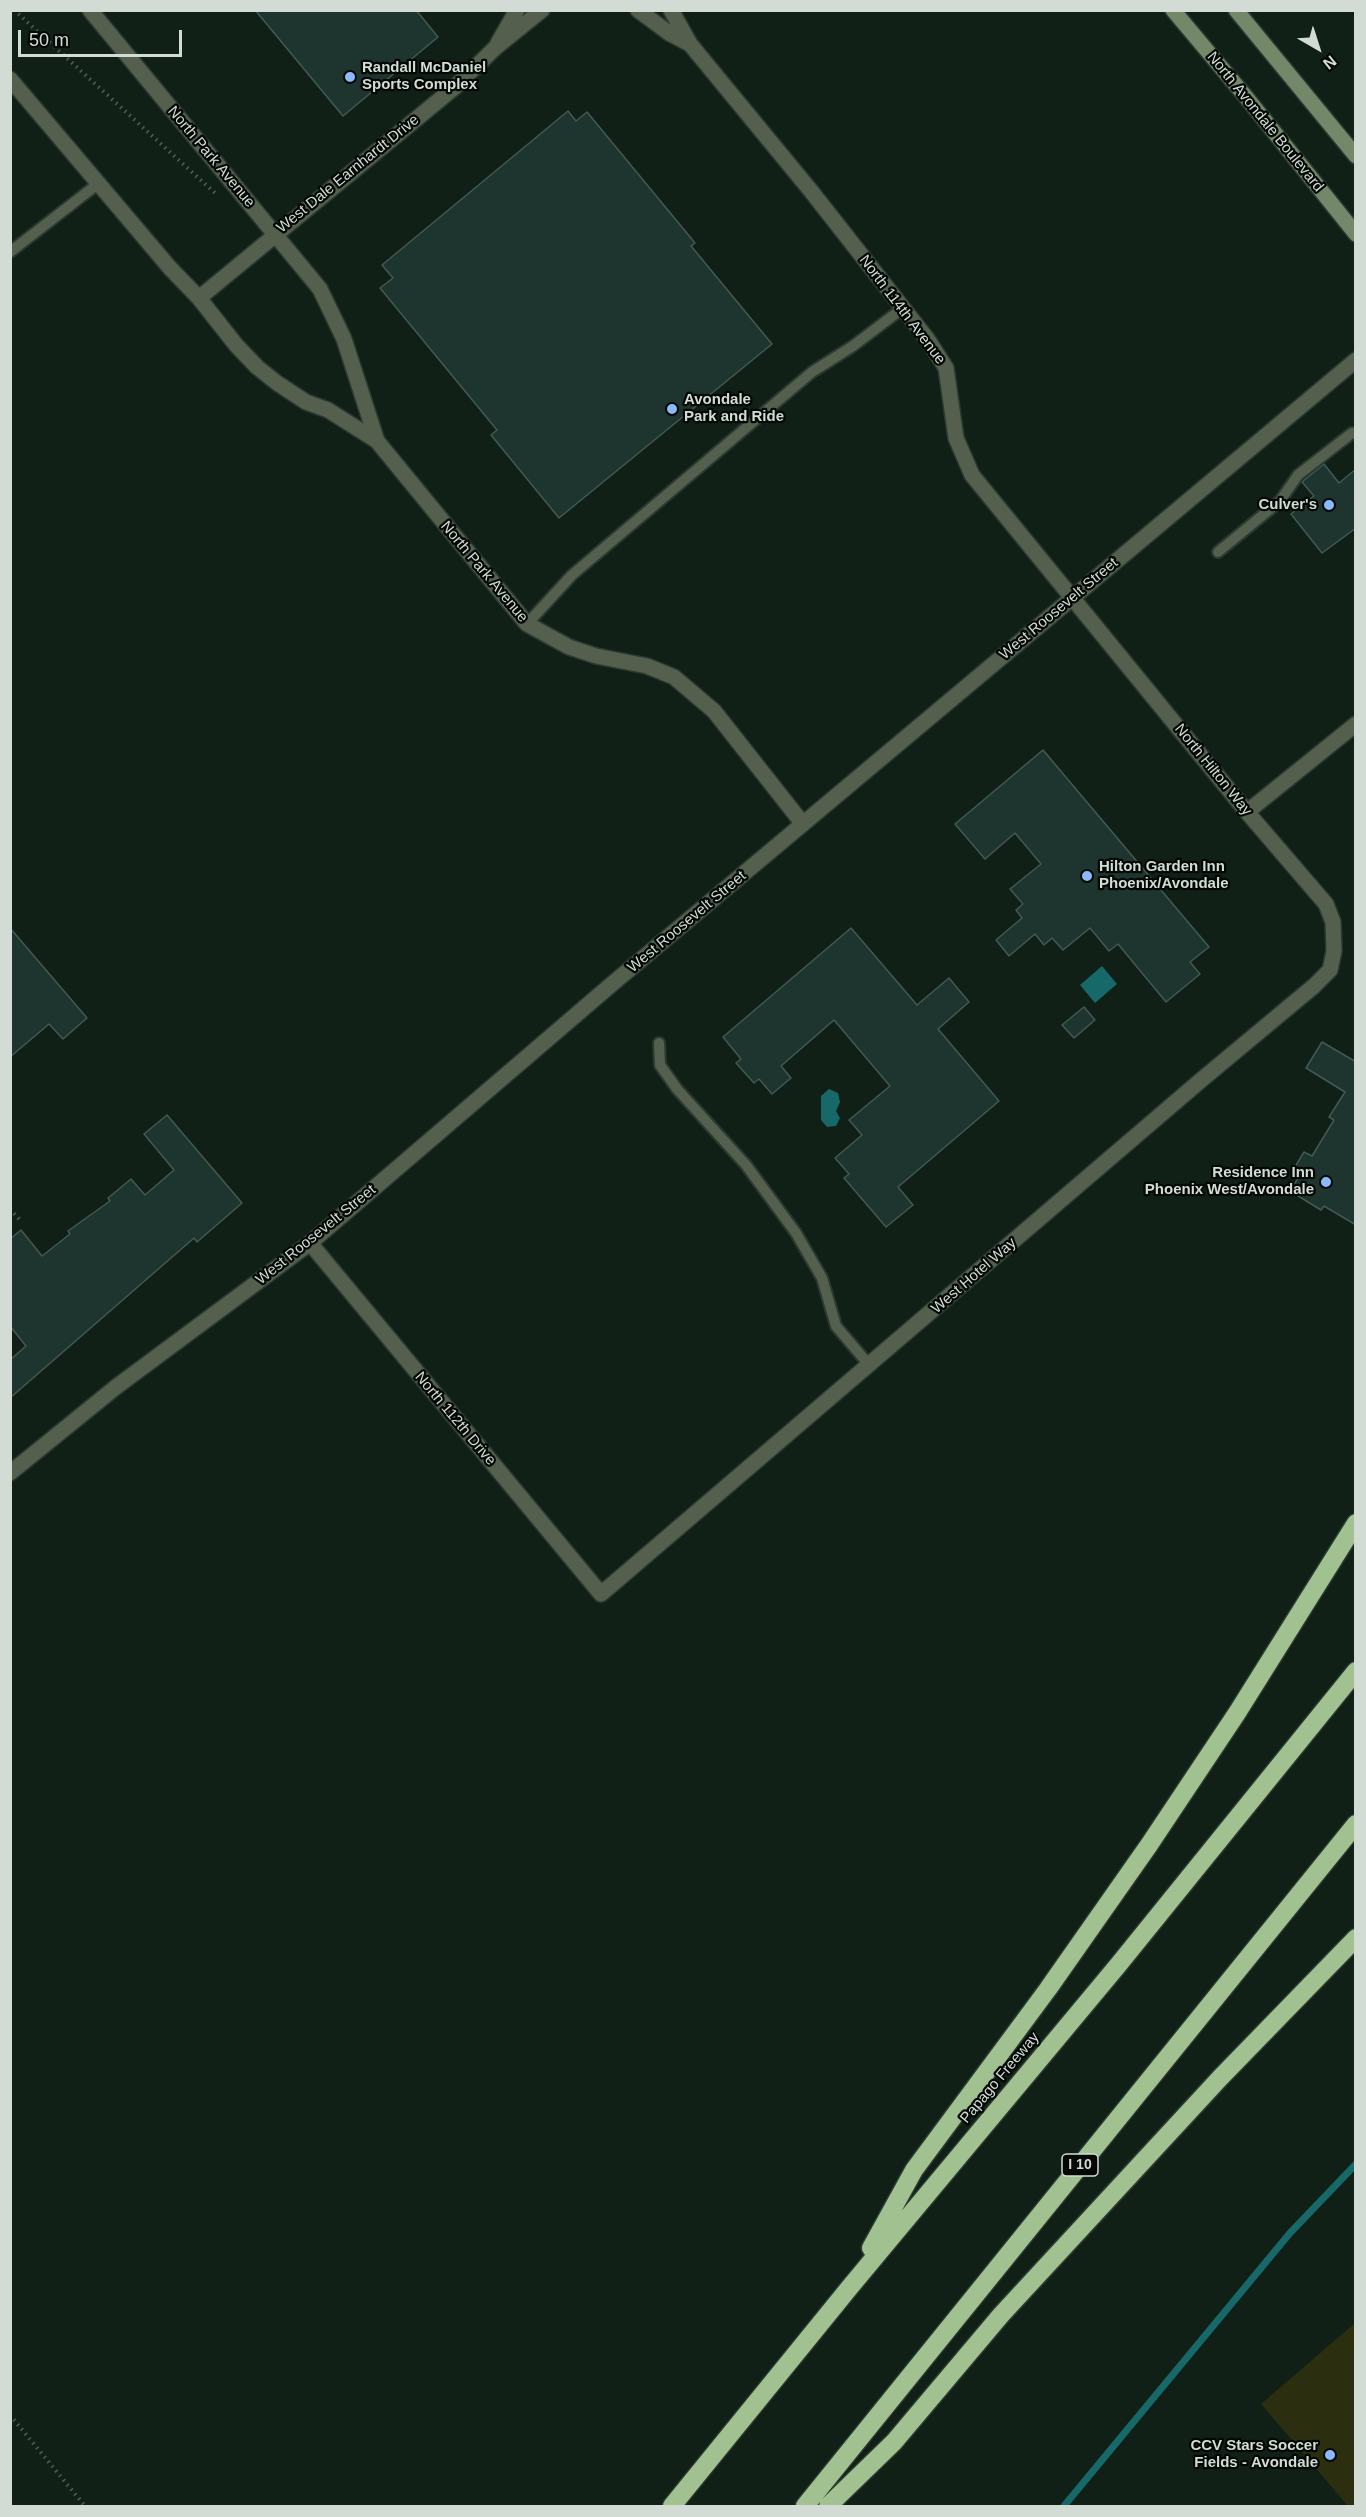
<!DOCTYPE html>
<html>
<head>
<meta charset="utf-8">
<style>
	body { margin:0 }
	#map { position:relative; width:1366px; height:2517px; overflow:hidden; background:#102016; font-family:Helvetica,sans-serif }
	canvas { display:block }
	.frame { position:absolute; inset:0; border:12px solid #d2dcd5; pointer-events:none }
	.north { position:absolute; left:1288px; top:18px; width:60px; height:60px; -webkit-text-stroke:4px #030805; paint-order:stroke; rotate:141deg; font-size:16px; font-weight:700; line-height:24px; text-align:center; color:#d2dcd5 }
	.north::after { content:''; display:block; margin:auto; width:21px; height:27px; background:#d2dcd5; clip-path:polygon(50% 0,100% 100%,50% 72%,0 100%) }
	.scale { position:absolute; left:18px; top:30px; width:164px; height:27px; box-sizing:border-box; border:3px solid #d2dcd5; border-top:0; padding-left:8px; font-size:18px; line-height:21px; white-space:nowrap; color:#d2dcd5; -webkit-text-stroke:4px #030805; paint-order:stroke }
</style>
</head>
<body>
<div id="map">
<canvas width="1366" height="2517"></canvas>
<div class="frame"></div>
<div class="north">N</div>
<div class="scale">50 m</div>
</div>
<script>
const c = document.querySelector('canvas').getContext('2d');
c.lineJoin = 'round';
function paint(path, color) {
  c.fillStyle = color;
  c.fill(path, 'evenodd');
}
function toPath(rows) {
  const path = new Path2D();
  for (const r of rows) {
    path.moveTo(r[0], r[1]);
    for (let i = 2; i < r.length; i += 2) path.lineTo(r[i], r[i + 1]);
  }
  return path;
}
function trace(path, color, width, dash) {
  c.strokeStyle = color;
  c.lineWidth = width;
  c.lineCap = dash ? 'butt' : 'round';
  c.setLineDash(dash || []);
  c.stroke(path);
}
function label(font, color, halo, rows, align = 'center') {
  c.font = font + ' Helvetica,sans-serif';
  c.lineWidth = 4.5;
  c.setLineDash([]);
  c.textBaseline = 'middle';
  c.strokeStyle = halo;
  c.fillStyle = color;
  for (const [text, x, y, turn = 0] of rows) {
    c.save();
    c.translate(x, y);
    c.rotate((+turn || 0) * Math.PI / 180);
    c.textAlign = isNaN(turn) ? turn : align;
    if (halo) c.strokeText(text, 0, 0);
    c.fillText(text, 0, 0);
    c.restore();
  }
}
paint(toPath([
	[1355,2323,1356,2506,1348,2506,1261,2404]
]), '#2c2f0f');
paint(toPath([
	[1102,966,1117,984,1095,1003,1080,985],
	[829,1089,838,1093,840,1102,836,1111,840,1118,836,1126,827,1127,821,1120,821,1096]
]), '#166869');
trace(toPath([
	[1064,2506,1290,2233,1356,2164]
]), '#166869', 7);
const building = toPath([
	[255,10,416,10,438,37,343,116,255,10],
	[568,111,576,121,587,112,695,243,691,246,772,344,559,518,491,435,497,430,380,288,393,278,382,265,568,111],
	[1324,464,1339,483,1356,469,1356,528,1322,553,1291,514,1314,496,1302,482,1324,464],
	[1043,750,1209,947,1190,962,1200,974,1166,1002,1118,944,1109,951,1090,928,1063,950,1052,938,1044,945,1035,934,1009,956,996,940,1022,918,1016,910,1023,904,1010,889,1041,864,1015,833,985,859,955,824,1043,750],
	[10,928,87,1018,63,1039,49,1024,10,1057,10,928],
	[851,928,917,1005,949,978,969,1002,938,1029,999,1101,898,1187,913,1205,886,1227,844,1178,849,1174,835,1158,862,1135,849,1120,890,1086,834,1020,781,1066,791,1078,772,1094,759,1079,754,1083,736,1063,741,1059,723,1037,851,928],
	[1084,1007,1095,1020,1074,1038,1062,1025,1084,1007],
	[1322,1042,1356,1062,1356,1225,1324,1206,1321,1210,1290,1191,1302,1172,1295,1167,1304,1152,1312,1156,1334,1120,1329,1117,1345,1092,1306,1068,1322,1042],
	[167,1115,242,1203,197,1242,194,1238,10,1398,10,1360,26,1346,10,1326,10,1239,21,1230,42,1256,70,1234,68,1231,110,1201,108,1198,131,1179,145,1195,174,1170,144,1134,167,1115]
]);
paint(building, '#1e342e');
trace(building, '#425a53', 1.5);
const service = toPath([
	[10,252,99,183],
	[1218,552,1280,501,1298,475,1352,433,1356,433],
	[527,624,572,575,812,372,853,346,903,308],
	[659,1043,660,1065,677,1089,746,1165,796,1233,822,1278,836,1326,870,1366]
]);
const minor = toPath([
	[90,10,320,289,344,339,377,441],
	[638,10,669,33,690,44],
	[498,43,517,10],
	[10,79,170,268,199,298,236,345,257,367,277,383,306,402,328,410,377,441,527,624,569,647,596,656,647,666,674,677,714,711,803,824],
	[199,298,455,87,495,48,542,10],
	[1247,812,1356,724],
	[310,1243,601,1594,1200,1081,1314,986,1330,970,1334,951,1333,922,1326,904,1247,812,972,475,956,438,946,368,928,340,811,191,690,44,671,10],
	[10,1473,116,1387,310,1243,612,984,1356,360]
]);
const secondary = toPath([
	[1173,10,1246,97,1356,234],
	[1236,10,1356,156]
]);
const motorway = toPath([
	[871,2248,914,2170,1048,1989,1149,1845,1237,1713,1356,1523],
	[672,2506,850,2287,1119,1964,1356,1671],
	[805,2506,1356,1824],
	[828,2506,894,2442,1001,2315,1220,2078,1356,1938]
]);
trace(service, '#2b3a31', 14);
trace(minor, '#2b3a31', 18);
trace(secondary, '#2b3a31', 18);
trace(motorway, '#2b3a31', 21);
trace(toPath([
	[14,10,216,194],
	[10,1209,19,1219],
	[10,2415,85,2506]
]), '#515f56', 4, [1.5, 4.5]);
trace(service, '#54604d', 10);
trace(minor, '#54604d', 15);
trace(secondary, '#738769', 15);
trace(motorway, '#a2c191', 18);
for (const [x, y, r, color] of [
	[350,77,6,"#8bbafc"],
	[672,409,6,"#8bbafc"],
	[1329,505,6,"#8bbafc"],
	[1087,876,6,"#8bbafc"],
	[1326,1182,6,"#8bbafc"],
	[1330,2455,6,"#8bbafc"]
]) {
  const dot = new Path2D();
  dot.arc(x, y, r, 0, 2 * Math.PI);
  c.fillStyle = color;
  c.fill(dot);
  trace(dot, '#030805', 2);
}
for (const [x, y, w] of [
	[1080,2165,36]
]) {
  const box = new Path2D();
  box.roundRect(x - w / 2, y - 11, w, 22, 4.5);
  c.fillStyle = '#030805';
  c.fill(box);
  trace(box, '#d2dcd5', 1.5);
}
label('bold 14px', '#d2dcd5', null, [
	["I 10",1080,2165]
]);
label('bold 15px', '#d2dcd5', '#030805', [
	["Randall McDaniel",362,68],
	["Sports Complex",362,85],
	["Avondale",684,400],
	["Park and Ride",684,417],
	["Culver's",1317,505,"right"],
	["Hilton Garden Inn",1099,867],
	["Phoenix/Avondale",1099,884],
	["Residence Inn",1314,1173,"right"],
	["Phoenix West/Avondale",1314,1190,"right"],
	["CCV Stars Soccer",1318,2446,"right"],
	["Fields - Avondale",1318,2463,"right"]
], 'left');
label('15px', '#d2dcd5', '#030805', [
	["North Avondale Boulevard",1265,122,51],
	["North Park Avenue",211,157,50],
	["West Dale Earnhardt Drive",348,174,-39],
	["North 114th Avenue",902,310,53],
	["North Park Avenue",484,572,50],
	["West Roosevelt Street",1059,609,-40],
	["North Hilton Way",1213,770,51],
	["West Roosevelt Street",687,922,-40],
	["West Roosevelt Street",316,1235,-39],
	["West Hotel Way",974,1276,-41],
	["North 112th Drive",455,1419,50],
	["Papago Freeway",1000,2078,-50]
]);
</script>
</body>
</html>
